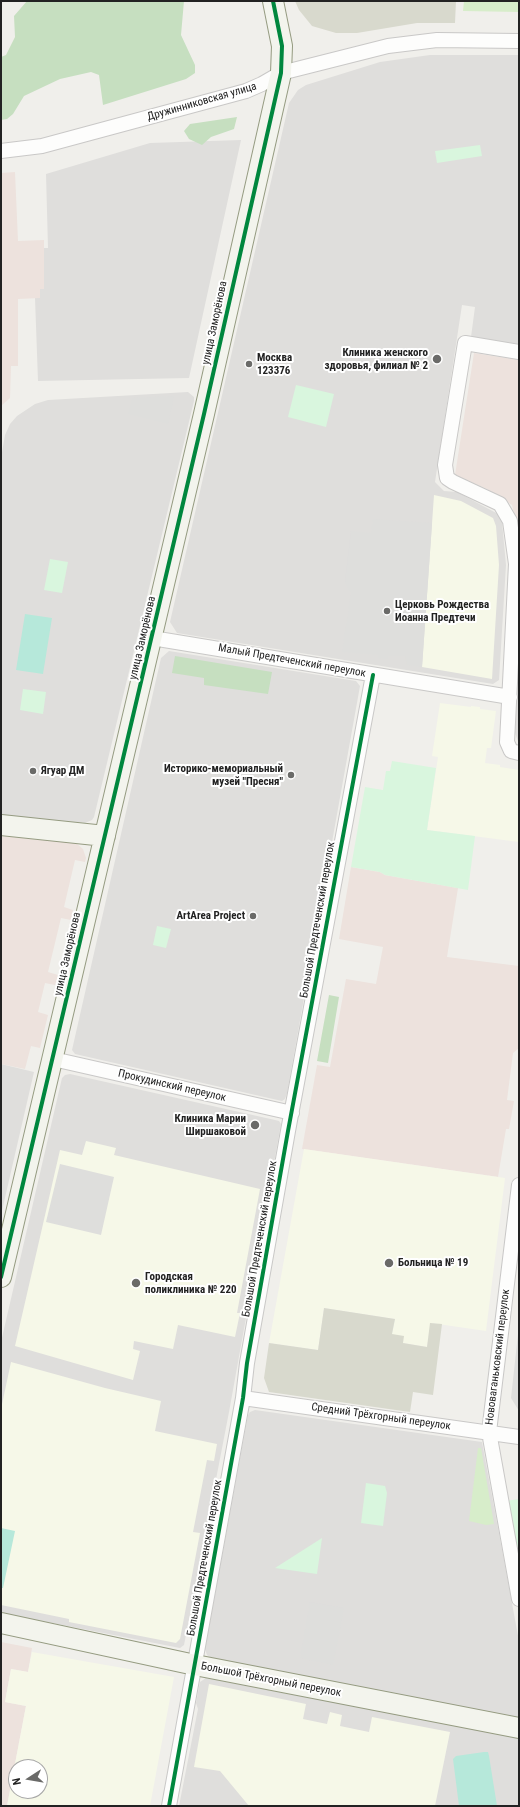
<!DOCTYPE html>
<html>
<head>
<meta charset="utf-8">
<style>
	body { margin:0 }
	#map { position:relative; width:520px; height:1807px; overflow:hidden; background:#f0efeb; font-family:"Roboto Condensed",sans-serif }
	canvas { display:block }
	.frame { position:absolute; inset:0; border:2px solid #222; pointer-events:none }
	.north { position:absolute; left:8px; top:1759px; width:40px; height:40px; box-sizing:border-box; background:#fff; border:1px solid #a7a7a7; border-radius:50%; rotate:258deg; font-size:11px; font-weight:700; line-height:16px; text-align:center; color:#222 }
	.north::after { content:''; display:block; margin:auto; width:14px; height:18px; background:#6a6a68; clip-path:polygon(50% 0,100% 100%,50% 72%,0 100%) }
</style>
</head>
<body>
<div id="map">
<canvas width="520" height="1807"></canvas>
<div class="frame"></div>
<div class="north">N</div>
</div>
<script>
const c = document.querySelector('canvas').getContext('2d');
c.lineJoin = 'round';
function paint(path, color) {
  c.fillStyle = color;
  c.fill(path, 'evenodd');
}
function toPath(rows) {
  const path = new Path2D();
  for (const r of rows) {
    path.moveTo(r[0], r[1]);
    for (let i = 2; i < r.length; i += 2) path.lineTo(r[i], r[i + 1]);
  }
  return path;
}
function trace(path, color, width, dash) {
  c.strokeStyle = color;
  c.lineWidth = width;
  c.lineCap = dash ? 'butt' : 'round';
  c.setLineDash(dash || []);
  c.stroke(path);
}
function label(font, color, halo, rows, align = 'center') {
  c.font = font + ' "Roboto Condensed",sans-serif';
  c.lineWidth = 4;
  c.setLineDash([]);
  c.textBaseline = 'middle';
  c.strokeStyle = halo;
  c.fillStyle = color;
  for (const [text, x, y, turn = 0] of rows) {
    c.save();
    c.translate(x, y);
    c.rotate((+turn || 0) * Math.PI / 180);
    c.textAlign = isNaN(turn) ? turn : align;
    if (halo) c.strokeText(text, 0, 0);
    c.fillText(text, 0, 0);
    c.restore();
  }
}
paint(toPath([
	[430,55,519,55,519,344,471,337,475,307,462,305,435,482,444,491,457,492,498,514,502,522,506,565,499,680,493,684,177,633,170,622,289,103,298,90,306,85,380,62],
	[241,140,189,378,38,381,35,298,40,298,40,289,44,289,44,248,48,248,46,174,150,143],
	[188,392,194,397,194,401,94,817,92,820,85,823,1,816,1,458,5,435,10,424,17,416,35,404,48,400],
	[169,651,356,681,360,686,287,1093,285,1099,282,1101,75,1054,72,1050,161,658],
	[518,654,519,655,519,744,515,733],
	[1,1064,34,1072,1,1215],
	[70,1074,275,1120,279,1121,281,1124,229,1412,184,1645,180,1648,1,1613,1,1342,62,1078,65,1075],
	[255,1410,482,1442,519,1641,519,1719,211,1658,207,1655,205,1649,248,1415,250,1412],
	[206,1678,519,1738,519,1806,179,1806,198,1709,196,1703,200,1682]
]), '#dfdedc');
paint(toPath([
	[15,172,18,241,44,240,44,289,40,289,40,298,18,299,18,366,11,366,10,398,1,406,1,173],
	[474,353,519,360,519,535,512,505,487,489,455,475],
	[1,836,76,843,83,849,86,858,85,862,75,860,64,907,73,910,71,920,61,918,48,972,58,975,55,985,45,983,38,1012,48,1015,40,1048,31,1046,25,1069,1,1064],
	[351,867,380,872,385,875,458,888,447,957,519,966,519,1048,513,1053,507,1100,514,1101,509,1129,506,1129,498,1177,302,1149,317,1065,330,1067,346,979,376,984,383,947,339,939],
	[1,1642,32,1648,28,1672,11,1669,5,1702,26,1706,7,1806,1,1806]
]), '#ede2dd');
paint(toPath([
	[434,495,461,501,493,518,496,526,499,565,492,679,422,667],
	[440,703,471,707,471,706,480,707,480,709,496,711,491,748,487,748,485,763,500,765,500,767,519,770,519,842,427,830,438,757,432,756],
	[86,1141,116,1148,114,1155,260,1189,237,1313,240,1313,235,1337,178,1325,173,1349,134,1341,133,1349,140,1351,133,1380,15,1346,60,1150,82,1155],
	[304,1149,505,1178,486,1331,431,1323,427,1347,403,1343,392,1334,395,1319,324,1308,318,1350,269,1343],
	[11,1362,105,1388,161,1401,155,1431,217,1444,214,1461,207,1460,193,1532,200,1533,180,1639,176,1643,69,1622,69,1619,1,1605,1,1409],
	[32,1652,174,1677,150,1806,7,1806,26,1706,5,1702,11,1669,28,1672],
	[16,1767,40,1767,40,1791,16,1791],
	[209,1684,306,1704,303,1719,327,1724,330,1712,342,1715,340,1726,369,1732,372,1717,450,1732,435,1806,249,1806,220,1771,194,1767]
]), '#f6f8e8');
paint(toPath([
	[174,396,168,424,128,414,132,398],
	[373,519,432,523,422,667,407,665,405,656,388,656,388,659,383,659,378,658,378,655,342,652,351,593,345,582,351,531,371,533],
	[60,1164,114,1177,101,1235,46,1222],
	[519,1325,519,1411,511,1398],
	[310,1602,344,1608,333,1665,300,1658]
]), '#dededc');
paint(toPath([
	[295,1,456,1,455,23,417,23,357,33,336,33,312,26,299,10],
	[324,1308,395,1319,392,1334,404,1336,403,1343,427,1347,430,1323,442,1324,433,1395,413,1392,410,1412,269,1392,264,1378,269,1343,318,1350]
]), '#d8d9cd');
paint(toPath([
	[464,1,519,1,519,12,463,11],
	[478,1448,481,1448,494,1524,486,1525,469,1521]
]), '#d7edca');
paint(toPath([
	[27,1,184,1,181,35,195,65,195,73,186,79,103,105,99,75,91,72,60,79,24,96,13,114,7,119,1,120,1,57,6,55,15,37,14,16],
	[237,117,234,129,211,137,202,145,189,139,184,131,190,124],
	[175,656,272,672,268,694,204,685,204,678,172,673],
	[329,995,339,997,328,1063,317,1061]
]), '#c6dfc0');
paint(toPath([
	[480,145,482,156,437,163,435,151],
	[296,385,334,394,326,427,288,417],
	[50,559,68,562,62,593,44,590],
	[23,689,46,692,43,714,20,710],
	[392,761,436,768,427,830,475,836,468,890,385,875,380,872,351,867,365,787,383,790,386,771,390,771],
	[157,926,171,929,166,948,153,945],
	[366,1483,385,1486,387,1493,383,1526,361,1523],
	[519,1499,519,1564,506,1501],
	[322,1538,317,1574,275,1568]
]), '#d9f6de');
paint(toPath([
	[25,614,52,618,43,674,16,670],
	[1,1528,15,1531,3,1588,1,1588],
	[484,1752,488,1752,489,1756,497,1806,459,1806,453,1759,456,1756]
]), '#b6e8da');
const street = toPath([
	[1,151,42,146,246,91,262,84,281,73,388,46,437,40,519,41],
	[519,352,465,343,445,465,447,478,453,482,500,504,510,521,516,564,507,742,511,751,519,753],
	[152,638,510,697],
	[53,1059,292,1113],
	[519,1185,489,1432,519,1599],
	[243,1398,519,1437],
	[169,1806,243,1398,247,1363,288,1131,373,675]
]);
const secondary = toPath([
	[1,825,105,836],
	[1,1277,204,414,281,73,282,46,273,1],
	[1,1623,195,1665,519,1728]
]);
trace(street, '#c9c8c7', 16);
trace(secondary, '#959b81', 22);
trace(street, '#fdfdfc', 14);
trace(secondary, '#f3f4ed', 20);
trace(toPath([
	[1,1277,204,414,281,73,282,46,273,1],
	[169,1806,243,1398,247,1363,288,1131,373,675]
]), '#00873e', 4);
for (const [x, y, r, color] of [
	[437,359,5,"#6a6a68"],
	[249,364,4,"#6a6a68"],
	[387,611,4,"#6a6a68"],
	[33,771,4,"#6a6a68"],
	[291,775,4,"#6a6a68"],
	[253,916,4,"#6a6a68"],
	[255,1125,5,"#6a6a68"],
	[389,1263,5,"#6a6a68"],
	[136,1283,5,"#6a6a68"]
]) {
  const dot = new Path2D();
  dot.arc(x, y, r, 0, 2 * Math.PI);
  c.fillStyle = color;
  c.fill(dot);
  trace(dot, '#fff', 1.5);
}
label('11px', '#222', '#fff', [
	["Дружинниковская улица",202,102,-16],
	["улица Заморёнова",215,323,-78],
	["улица Заморёнова",143,638,-77],
	["Малый Предтеченский переулок",292,661,10],
	["Большой Предтеченский переулок",318,920,-80],
	["улица Заморёнова",68,954,-77],
	["Прокудинский переулок",172,1086,13],
	["Большой Предтеченский переулок",260,1239,-80],
	["Нововаганьковский переулок",498,1357,-83],
	["Средний Трёхгорный переулок",381,1417,8],
	["Большой Предтеченский переулок",205,1558,-80],
	["Большой Трёхгорный переулок",271,1680,11]
]);
label('bold 11px', '#222', '#fff', [
	["Клиника женского",428,353,"right"],
	["здоровья, филиал № 2",428,366,"right"],
	["Москва",257,358],
	["123376",257,371],
	["Церковь Рождества",395,605],
	["Иоанна Предтечи",395,618],
	["Историко-мемориальный",283,769,"right"],
	["музей \"Пресня\"",283,782,"right"],
	["Ягуар ДМ",41,771],
	["ArtArea Project",245,916,"right"],
	["Клиника Марии",246,1119,"right"],
	["Ширшаковой",246,1132,"right"],
	["Больница № 19",398,1263],
	["Городская",145,1277],
	["поликлиника № 220",145,1290]
], 'left');
</script>
</body>
</html>
